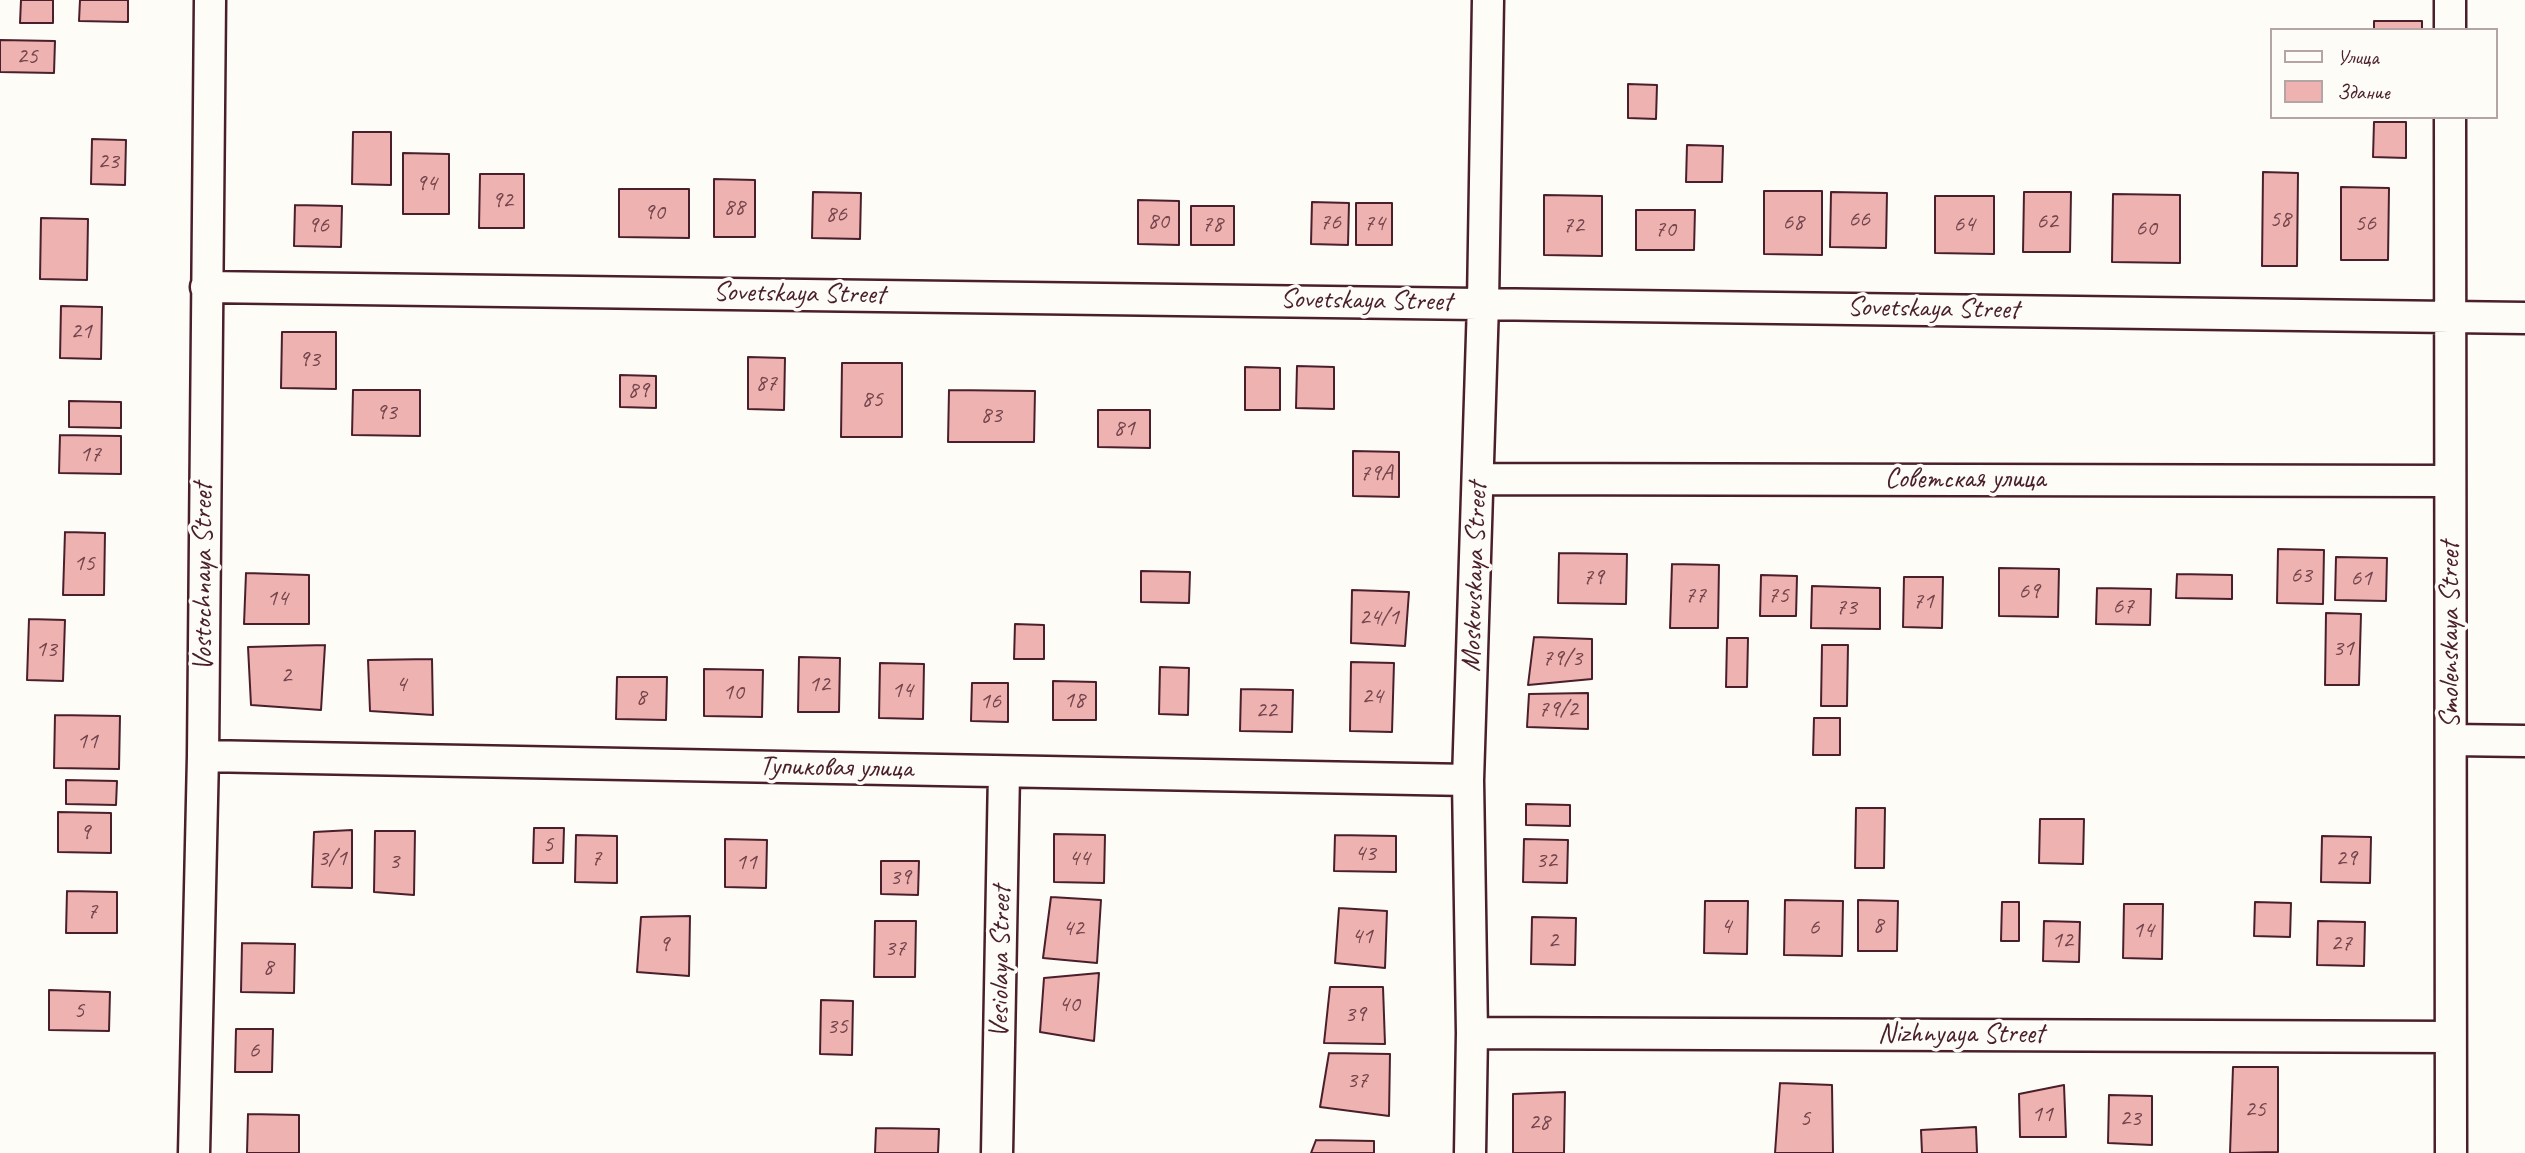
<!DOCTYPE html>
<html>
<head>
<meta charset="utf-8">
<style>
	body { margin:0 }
	#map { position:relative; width:2525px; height:1153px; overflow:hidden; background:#fdfcf7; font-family:Caveat,sans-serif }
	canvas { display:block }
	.legend { position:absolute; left:2270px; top:28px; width:228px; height:91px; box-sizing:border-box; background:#fdfcf7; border:2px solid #b5a4a5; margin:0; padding:9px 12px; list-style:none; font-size:21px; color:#4a1f2b }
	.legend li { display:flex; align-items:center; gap:14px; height:35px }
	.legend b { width:35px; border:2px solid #b5a4a5 }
</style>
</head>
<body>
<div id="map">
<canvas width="2525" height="1153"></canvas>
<ul class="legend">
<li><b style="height:9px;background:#fdfcf7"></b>Улица</li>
<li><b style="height:19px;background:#eeb2b0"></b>Здание</li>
</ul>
</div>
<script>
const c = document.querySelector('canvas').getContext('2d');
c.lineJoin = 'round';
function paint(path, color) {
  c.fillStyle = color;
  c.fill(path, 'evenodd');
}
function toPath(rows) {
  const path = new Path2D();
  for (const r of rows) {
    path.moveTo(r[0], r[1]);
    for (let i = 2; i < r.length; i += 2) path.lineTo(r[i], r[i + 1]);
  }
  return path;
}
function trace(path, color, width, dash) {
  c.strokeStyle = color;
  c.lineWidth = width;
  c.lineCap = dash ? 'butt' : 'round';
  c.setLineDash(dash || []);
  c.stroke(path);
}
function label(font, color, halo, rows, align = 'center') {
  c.font = font + ' Caveat,sans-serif';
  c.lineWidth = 7;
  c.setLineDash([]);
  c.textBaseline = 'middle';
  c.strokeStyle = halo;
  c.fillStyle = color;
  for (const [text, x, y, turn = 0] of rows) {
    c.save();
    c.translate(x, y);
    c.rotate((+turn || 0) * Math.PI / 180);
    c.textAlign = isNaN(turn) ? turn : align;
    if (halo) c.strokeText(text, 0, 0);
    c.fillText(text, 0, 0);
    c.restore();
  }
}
const building = toPath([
	[21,0,53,0,53,23,20,23,21,0],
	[80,0,128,0,128,22,79,21,80,0],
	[2374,21,2422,21,2422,30,2374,30,2374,21],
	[0,40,55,41,54,73,0,72,0,40],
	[1628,84,1657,85,1656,119,1628,118,1628,84],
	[2374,122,2406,122,2406,158,2373,157,2374,122],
	[353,132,391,132,391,185,352,184,353,132],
	[92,139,126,140,125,185,91,184,92,139],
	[1687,145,1723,146,1722,182,1686,182,1687,145],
	[403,153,449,154,449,214,403,214,403,153],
	[2263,172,2298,173,2297,266,2262,266,2263,172],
	[480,174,524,174,524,228,479,228,480,174],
	[714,179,755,180,755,237,714,237,714,179],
	[2341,187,2389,188,2388,260,2341,260,2341,187],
	[619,189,689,189,689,238,619,237,619,189],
	[1764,191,1822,191,1822,255,1764,254,1764,191],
	[813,192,861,193,860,239,812,238,813,192],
	[1831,192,1887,193,1886,248,1830,247,1831,192],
	[2024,192,2071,192,2070,252,2023,252,2024,192],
	[2113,194,2180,195,2180,263,2112,262,2113,194],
	[1544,195,1602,196,1602,256,1544,255,1544,195],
	[1935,196,1994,196,1994,254,1935,253,1935,196],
	[1138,200,1179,201,1179,245,1138,244,1138,200],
	[1312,202,1349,203,1348,245,1311,244,1312,202],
	[1356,203,1392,203,1392,245,1356,245,1356,203],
	[295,205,342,206,341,247,294,246,295,205],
	[1191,206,1234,206,1234,245,1191,245,1191,206],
	[1636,210,1695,210,1694,250,1636,250,1636,210],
	[41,218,88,219,87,280,40,279,41,218],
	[61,306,102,307,101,359,60,358,61,306],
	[282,332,336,332,336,389,281,388,282,332],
	[748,357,785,358,784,410,748,409,748,357],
	[842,363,902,363,902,437,841,437,842,363],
	[1297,366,1334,367,1334,409,1296,408,1297,366],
	[1245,367,1280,368,1280,410,1245,410,1245,367],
	[620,375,656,376,656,408,620,407,620,375],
	[353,390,420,390,420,436,352,435,353,390],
	[949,390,1035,391,1034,442,948,442,949,390],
	[69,401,121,402,121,428,69,427,69,401],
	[1098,410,1150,410,1150,448,1098,447,1098,410],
	[60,435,121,436,121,474,59,473,60,435],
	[1353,451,1399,452,1399,497,1353,496,1353,451],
	[65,532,105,533,104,595,63,595,65,532],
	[2278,549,2324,550,2323,604,2277,603,2278,549],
	[1559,553,1627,554,1626,604,1558,603,1559,553],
	[2336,557,2387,558,2386,601,2335,600,2336,557],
	[1672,564,1719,565,1718,628,1670,628,1672,564],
	[1999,568,2059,569,2058,617,1999,616,1999,568],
	[1141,571,1190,572,1189,603,1141,602,1141,571],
	[246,573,309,575,309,624,244,624,246,573],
	[2177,574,2232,575,2232,599,2176,598,2177,574],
	[1761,575,1797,576,1796,616,1760,616,1761,575],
	[1904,577,1943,577,1942,628,1903,627,1904,577],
	[1812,586,1880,588,1880,629,1811,628,1812,586],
	[2097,588,2151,589,2150,625,2096,624,2097,588],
	[1352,590,1409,592,1405,646,1351,643,1352,590],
	[2326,613,2361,614,2359,685,2325,685,2326,613],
	[29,619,65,620,63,681,27,680,29,619],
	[1015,624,1044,625,1044,659,1014,659,1015,624],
	[1534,637,1592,639,1592,679,1528,685,1534,637],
	[1727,638,1748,638,1747,687,1726,687,1727,638],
	[325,645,321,710,251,705,248,647,325,645],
	[1822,645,1848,645,1847,706,1821,706,1822,645],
	[799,657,840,658,839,712,798,712,799,657],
	[432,659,433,715,370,711,368,660,432,659],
	[1351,662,1394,663,1392,732,1350,731,1351,662],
	[880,663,924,664,923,719,879,718,880,663],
	[1160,667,1189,668,1188,715,1159,714,1160,667],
	[704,669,763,670,762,717,704,716,704,669],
	[617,677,667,677,666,720,616,719,617,677],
	[1053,681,1096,682,1096,720,1053,720,1053,681],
	[972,683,1008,683,1008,722,971,721,972,683],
	[1241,689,1293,690,1292,732,1240,731,1241,689],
	[1588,693,1588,729,1527,727,1529,694,1588,693],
	[55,715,120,716,119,769,54,768,55,715],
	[1814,718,1840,718,1840,755,1813,755,1814,718],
	[66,780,117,781,116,805,66,804,66,780],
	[1526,804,1570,805,1570,826,1526,825,1526,804],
	[1856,808,1885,808,1884,868,1855,868,1856,808],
	[58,812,111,813,111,853,58,852,58,812],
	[2040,819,2084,819,2083,864,2039,863,2040,819],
	[534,828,564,828,563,863,533,863,534,828],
	[352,830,352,888,312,887,314,832,352,830],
	[375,831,415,831,414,895,374,892,375,831],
	[1054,834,1105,835,1104,883,1054,882,1054,834],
	[576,835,617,836,617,883,575,882,576,835],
	[1335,835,1396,836,1396,872,1334,871,1335,835],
	[2322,836,2371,837,2370,883,2321,882,2322,836],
	[725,839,767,840,766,888,725,887,725,839],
	[1524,839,1568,840,1567,883,1523,882,1524,839],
	[881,861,919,861,918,895,881,894,881,861],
	[67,891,117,892,117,933,66,933,67,891],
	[1051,897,1101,900,1097,963,1043,958,1051,897],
	[1785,900,1843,901,1842,956,1784,955,1785,900],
	[1858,900,1898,901,1897,951,1858,951,1858,900],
	[1705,901,1748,901,1747,954,1704,953,1705,901],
	[2002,902,2019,902,2019,941,2001,941,2002,902],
	[2255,902,2291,903,2290,937,2254,936,2255,902],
	[2124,904,2163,904,2162,959,2123,958,2124,904],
	[1339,908,1387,911,1385,968,1335,963,1339,908],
	[690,916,689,976,637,972,641,917,690,916],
	[1532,917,1576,918,1575,965,1531,964,1532,917],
	[875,921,916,921,915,977,874,977,875,921],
	[2044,921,2080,922,2079,962,2043,961,2044,921],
	[2318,921,2365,922,2364,966,2317,965,2318,921],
	[242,943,295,944,294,993,241,992,242,943],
	[1099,973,1094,1041,1040,1032,1044,978,1099,973],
	[1330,987,1383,987,1385,1044,1324,1043,1330,987],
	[49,990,110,992,109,1031,49,1030,49,990],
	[821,1000,853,1001,852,1055,820,1054,821,1000],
	[236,1029,273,1029,272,1072,235,1072,236,1029],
	[1329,1053,1390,1054,1389,1116,1320,1107,1329,1053],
	[2233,1067,2278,1067,2278,1152,2230,1153,2233,1067],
	[1780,1083,1832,1085,1833,1153,1775,1153,1780,1083],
	[2064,1085,2066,1137,2020,1137,2019,1094,2064,1085],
	[1565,1092,1564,1153,1513,1153,1513,1094,1565,1092],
	[2109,1095,2152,1096,2152,1145,2108,1143,2109,1095],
	[248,1114,299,1115,299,1153,247,1153,248,1114],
	[1976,1127,1977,1153,1922,1153,1921,1130,1976,1127],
	[876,1128,939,1129,938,1153,875,1153,876,1128],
	[1316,1140,1374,1141,1374,1153,1311,1153,1316,1140]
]);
paint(building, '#eeb2b0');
trace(building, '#4a1f2b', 2);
const street = toPath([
	[2450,0,2450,30],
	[2450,117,2451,1153],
	[206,287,2525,318],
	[1479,479,2450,481],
	[2452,740,2525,741],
	[203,756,1468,780],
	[1472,1033,2450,1037],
	[194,1153,203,756,210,0],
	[997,1153,1004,772],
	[1470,1153,1472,1033,1468,780,1483,303,1488,0]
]);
trace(street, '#4a1f2b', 35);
trace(street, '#fdfcf7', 30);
label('24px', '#73444c', null, [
	["25",27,57],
	["23",108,162],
	["94",426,184],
	["92",502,201],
	["88",734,208],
	["90",654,213],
	["86",836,215],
	["66",1859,220],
	["58",2280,220],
	["80",1158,222],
	["62",2047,222],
	["76",1330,223],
	["68",1793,223],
	["74",1374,224],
	["56",2365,224],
	["78",1212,225],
	["64",1964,225],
	["96",318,226],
	["72",1573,226],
	["60",2146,229],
	["70",1665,230],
	["21",81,332],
	["93",309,360],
	["87",766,384],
	["89",638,391],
	["85",872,400],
	["93",386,413],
	["83",991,416],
	["81",1124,429],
	["17",90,455],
	["79А",1376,474],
	["15",84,564],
	["63",2301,576],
	["79",1593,578],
	["61",2361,579],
	["69",2029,592],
	["77",1695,596],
	["75",1778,596],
	["14",277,599],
	["71",1923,602],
	["67",2123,607],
	["73",1846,608],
	["24/1",1379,618],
	["31",2343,649],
	["13",46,650],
	["79/3",1562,659],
	["2",286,676],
	["4",401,685],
	["12",819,685],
	["14",902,691],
	["10",733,693],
	["24",1372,697],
	["8",641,698],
	["18",1074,701],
	["16",990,702],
	["79/2",1558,710],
	["22",1266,711],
	["11",87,742],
	["9",85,833],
	["5",548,845],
	["43",1365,854],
	["3/1",332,859],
	["7",596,859],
	["44",1079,859],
	["29",2346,859],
	["32",1546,861],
	["3",394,862],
	["11",746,863],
	["39",900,878],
	["7",92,912],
	["8",1878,926],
	["4",1726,927],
	["6",1814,928],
	["42",1073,929],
	["14",2143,931],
	["41",1362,937],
	["2",1553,941],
	["12",2062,941],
	["27",2341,944],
	["9",664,945],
	["37",895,949],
	["8",268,968],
	["40",1069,1005],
	["5",79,1011],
	["39",1355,1015],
	["35",837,1027],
	["6",254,1051],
	["37",1357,1081],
	["25",2255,1110],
	["11",2042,1115],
	["5",1805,1119],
	["23",2130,1119],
	["28",1539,1123]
]);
label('28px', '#4a1f2b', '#fdfcf7', [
	["Sovetskaya Street",799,294,1],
	["Sovetskaya Street",1366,301,1],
	["Sovetskaya Street",1933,309,1],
	["Советская улица",1965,480],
	["Vostochnaya Street",204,577,-90],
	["Moskovskaya Street",1475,577,-88],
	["Smolenskaya Street",2451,635,-90],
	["Тупиковая улица",836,768,1],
	["Vesiolaya Street",1001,962,-89],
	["Nizhnyaya Street",1961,1035]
]);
</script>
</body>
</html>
